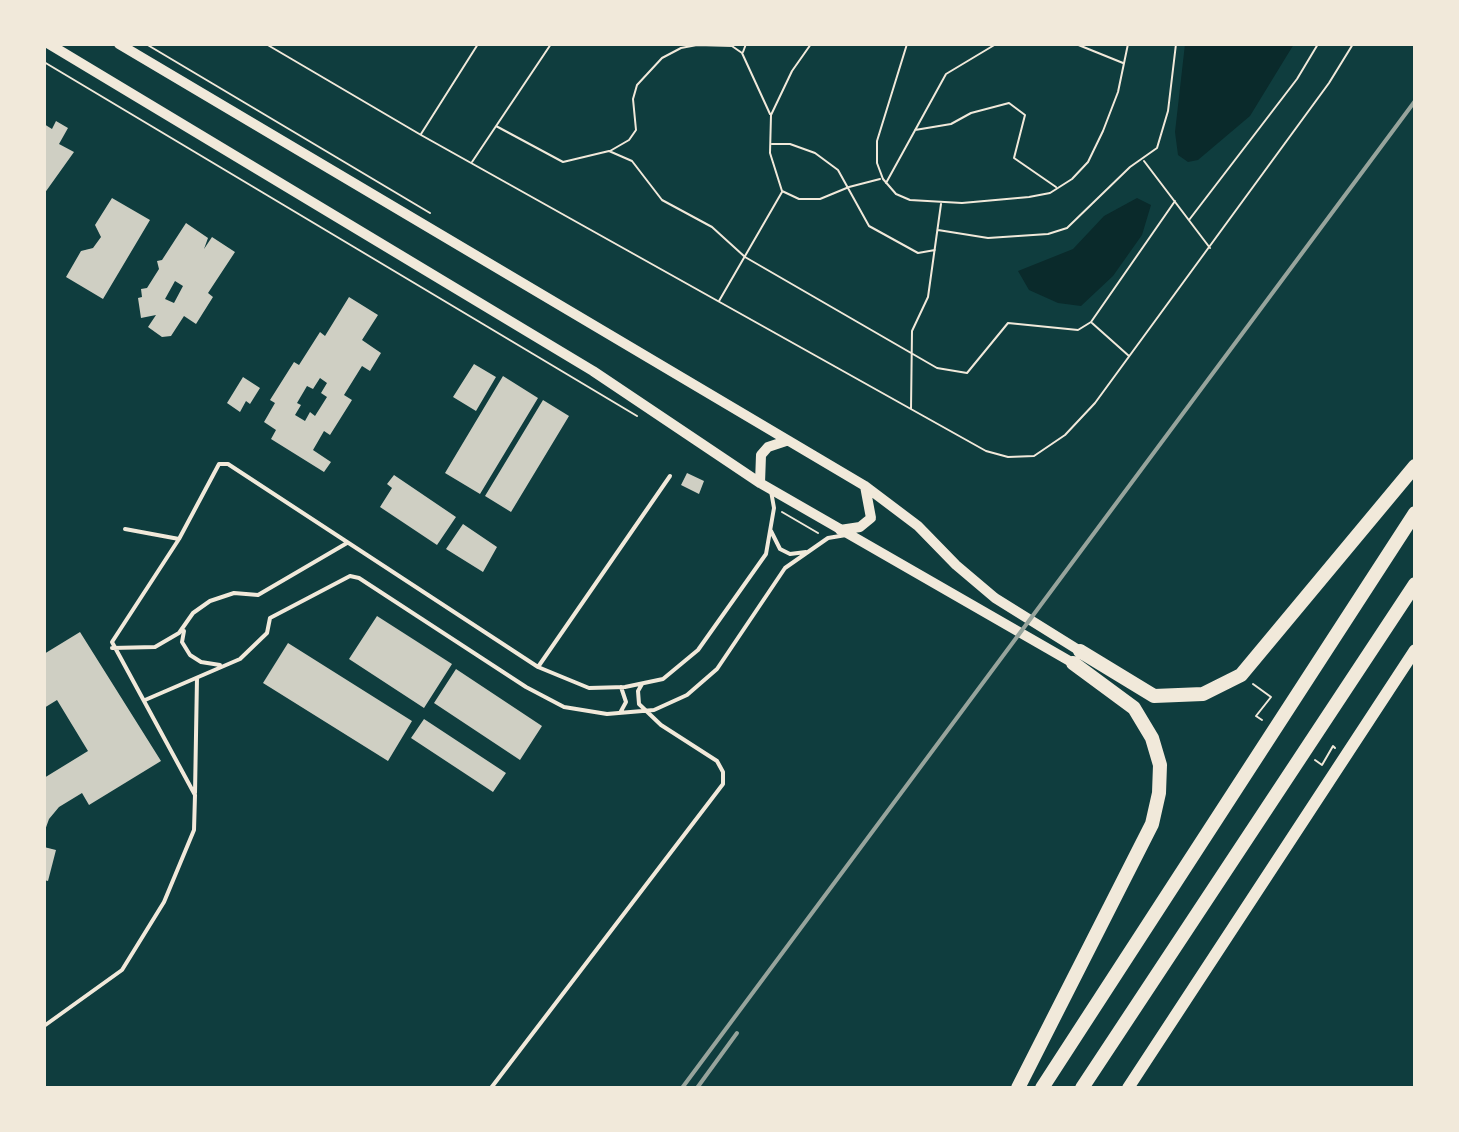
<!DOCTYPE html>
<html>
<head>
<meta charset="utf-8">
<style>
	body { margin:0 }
	#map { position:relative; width:1459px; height:1132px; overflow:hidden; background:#0f3d3e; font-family:"PT Serif",serif }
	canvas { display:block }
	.frame { position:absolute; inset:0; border:46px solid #f1e9da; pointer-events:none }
</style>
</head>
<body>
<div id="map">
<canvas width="1459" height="1132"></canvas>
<div class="frame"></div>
</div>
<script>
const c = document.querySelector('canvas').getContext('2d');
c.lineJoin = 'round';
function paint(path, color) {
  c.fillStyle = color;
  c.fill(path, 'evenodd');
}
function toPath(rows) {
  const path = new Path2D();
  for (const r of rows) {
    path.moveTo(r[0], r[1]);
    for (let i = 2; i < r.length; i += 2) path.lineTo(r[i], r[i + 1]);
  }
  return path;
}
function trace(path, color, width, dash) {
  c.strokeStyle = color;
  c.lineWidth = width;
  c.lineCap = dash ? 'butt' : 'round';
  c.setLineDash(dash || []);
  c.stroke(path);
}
paint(toPath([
	[1185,44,1294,44,1250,116,1198,160,1188,162,1178,155,1175,132],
	[1137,198,1151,205,1142,235,1113,276,1081,306,1058,303,1029,290,1018,271,1073,249,1104,216]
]), '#0a2a2b');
paint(toPath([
	[56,121,68,128,59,144,74,152,44,194,44,124,52,129],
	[112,198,150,220,103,299,66,277,81,251,93,248,101,237,95,225],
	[186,223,208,238,204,249,212,237,235,252,208,293,213,297,196,324,184,316,171,336,162,337,148,327,156,315,141,318,138,298,142,297,141,289,147,288,159,269,157,261,162,260],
	[175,281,183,286,174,303,165,299],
	[349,297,378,315,362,340,381,353,370,371,362,366,344,395,352,400,330,435,324,431,313,450,331,462,324,472,271,439,276,430,264,422,275,403,270,400,294,362,299,365,320,332,325,336],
	[320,378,327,383,321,393,327,397,315,416,310,412,305,421,295,415,301,405,297,403,307,386,313,389],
	[474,364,496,377,476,411,453,397],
	[503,376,538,398,480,494,445,473],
	[243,377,260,388,250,404,246,401,240,412,227,403],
	[543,400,569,416,511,512,485,496],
	[687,473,704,481,699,494,681,485],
	[394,475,456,517,437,545,380,507,392,488,387,484],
	[463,524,497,547,483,572,446,549],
	[377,616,452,664,424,708,349,659],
	[80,632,161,761,89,805,82,793,59,807,49,819,44,833,44,778,88,751,57,700,44,708,44,654],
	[288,643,412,721,388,761,263,683],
	[456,669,542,726,520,760,434,703],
	[424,719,506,773,493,792,411,738],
	[44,847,56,850,48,881,44,880]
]), '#cfcfc3');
trace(toPath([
	[146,44,430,213],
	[266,44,421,135,986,451,1008,457,1034,456,1065,435,1095,403,1329,83,1353,44],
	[729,44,742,53,770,114],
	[811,44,792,71,771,115,770,153,782,191,799,199,820,199,849,187,880,179],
	[907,44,877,141,877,163,883,179,896,194,910,200,962,203,1029,197,1050,193,1072,179,1088,162,1103,131,1118,92,1128,44],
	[1076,44,1123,63],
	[743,52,746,44],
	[44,62,637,416],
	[496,126,563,162,609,151,632,161,662,200,712,227,745,257,937,368,967,373,1008,323,1078,330,1091,322,1175,201],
	[915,130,951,124,971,113,1009,103,1025,115,1014,158,1056,187],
	[421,134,478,44],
	[772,144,790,144,815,153,838,170,869,226,918,253,935,250],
	[610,151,629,140,636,130,633,99,637,85,662,58,681,48,697,45,733,46],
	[1144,161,1210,248],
	[472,162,551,44],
	[886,183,946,74,996,44],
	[1189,220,1297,79,1318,44],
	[938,230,988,238,1048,234,1067,228,1130,167,1157,148,1168,111,1176,44],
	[719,301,782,192],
	[1092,323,1129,356],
	[911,409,912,331,928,297,941,204],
	[782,512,818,533],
	[1253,684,1271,697,1256,716,1262,720],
	[1315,760,1322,765,1333,746,1335,748]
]), '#f1e9da', 2);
trace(toPath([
	[125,529,179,539],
	[771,531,780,549,790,554,806,552],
	[184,631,182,642,190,655,201,662,220,665],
	[112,648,155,647,179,633,193,613,210,601,234,593,258,595,347,543],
	[538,667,670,476],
	[145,700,240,659,267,633,270,618,350,576,359,578,526,687,564,707,607,714,654,710,687,695,717,669,785,568,828,538,846,535],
	[620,713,626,702,621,687],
	[195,793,197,678],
	[44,1026,122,970,164,902,194,830,195,795,112,642,179,539,219,464,228,464,538,667,589,688,625,687,663,679,698,650,766,554,774,508,771,491],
	[491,1088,723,784,723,772,717,761,661,725,639,704,638,691,642,684]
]), '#f1e9da', 4);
trace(toPath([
	[49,44,593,371,760,483,1073,663],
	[119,44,865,486,918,526,956,565,995,598,1080,651],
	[760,483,761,455,768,447,786,441],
	[840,530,860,527,871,518,865,486]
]), '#f1e9da', 10);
trace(toPath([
	[1128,1088,1415,650]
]), '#f1e9da', 12);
trace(toPath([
	[1080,651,1154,696,1203,694,1241,675,1415,466],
	[1018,1088,1152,824,1159,793,1160,765,1152,738,1134,708,1073,663],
	[1042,1088,1415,513],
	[1082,1088,1415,584]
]), '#f1e9da', 14);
trace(toPath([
	[682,1088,1415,101],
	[697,1088,737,1033]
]), '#97a49c', 4);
</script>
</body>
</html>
